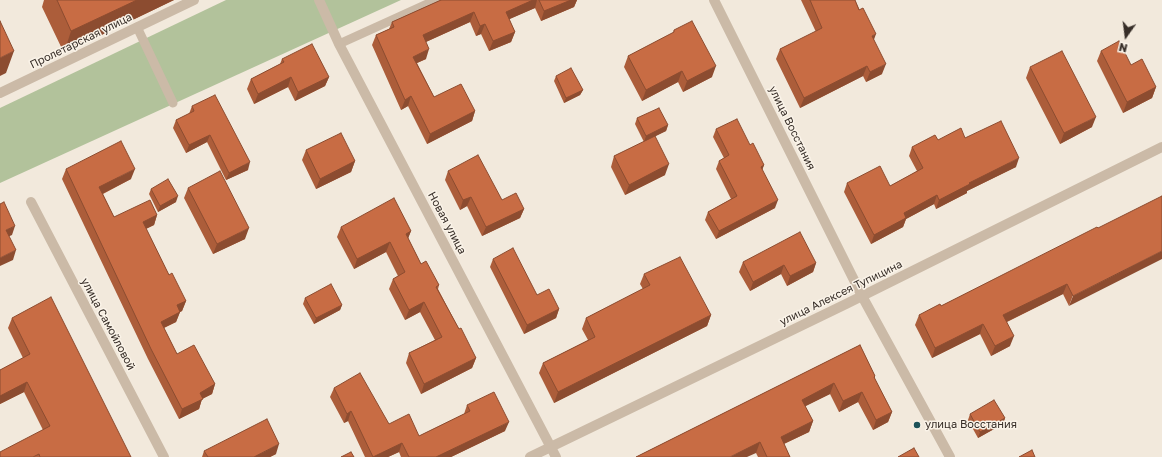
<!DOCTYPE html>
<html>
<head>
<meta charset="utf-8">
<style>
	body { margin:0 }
	#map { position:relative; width:1162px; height:457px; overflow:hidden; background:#f2e9dc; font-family:"Golos Text",sans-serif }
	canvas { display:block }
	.north { position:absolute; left:1106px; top:16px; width:40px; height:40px; -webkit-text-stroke:3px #faf3e8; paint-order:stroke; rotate:194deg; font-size:11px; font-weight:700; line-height:16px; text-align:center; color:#372e28 }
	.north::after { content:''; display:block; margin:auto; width:14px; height:18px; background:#372e28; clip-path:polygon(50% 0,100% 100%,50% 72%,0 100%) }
</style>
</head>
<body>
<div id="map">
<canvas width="1162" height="457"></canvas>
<div class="north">N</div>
</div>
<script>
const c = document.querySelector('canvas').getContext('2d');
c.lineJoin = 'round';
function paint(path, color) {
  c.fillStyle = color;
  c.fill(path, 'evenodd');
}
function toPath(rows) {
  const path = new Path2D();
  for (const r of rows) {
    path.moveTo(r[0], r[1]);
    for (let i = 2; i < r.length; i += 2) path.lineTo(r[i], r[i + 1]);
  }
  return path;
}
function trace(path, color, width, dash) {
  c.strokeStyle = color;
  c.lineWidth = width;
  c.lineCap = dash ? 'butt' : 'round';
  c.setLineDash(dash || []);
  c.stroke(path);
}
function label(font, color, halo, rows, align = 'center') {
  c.font = font + ' "Golos Text",sans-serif';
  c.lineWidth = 3;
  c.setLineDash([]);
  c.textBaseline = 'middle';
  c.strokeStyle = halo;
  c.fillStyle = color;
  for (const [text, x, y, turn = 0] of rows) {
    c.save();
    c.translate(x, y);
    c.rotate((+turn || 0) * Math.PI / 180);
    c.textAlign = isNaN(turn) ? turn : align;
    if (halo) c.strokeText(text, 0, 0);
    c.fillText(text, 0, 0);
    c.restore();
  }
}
paint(toPath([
	[226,0,401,0,0,183,0,108]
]), '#b2c29b');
trace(toPath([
	[137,27,173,103],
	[339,44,436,0]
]), '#cbbaa7', 9);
trace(toPath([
	[319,0,339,44,556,457],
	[0,93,194,0],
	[31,202,164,457],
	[530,457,846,304,1162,147]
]), '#cbbaa7', 10);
trace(toPath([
	[714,0,862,296,950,457]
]), '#cbbaa7', 10);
paint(toPath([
	[44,0,174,0,64,53,42,7],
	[441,0,577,0,574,7,541,21,535,8,509,19,515,32,511,42,489,51,481,34,476,36,470,22,426,42,426,59,417,63,434,97,475,111,472,121,427,144,408,106,401,110,372,45,376,35,389,29,392,22],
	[801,0,855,0,874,40,882,74,866,82,863,76,800,108,776,59,780,49,816,32],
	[674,30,712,77,683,92,678,82,642,101,624,67,628,56,673,33],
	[1101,51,1131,65,1156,87,1152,98,1123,113,1097,61],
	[282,59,329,77,325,86,295,101,288,87,254,104,247,89,251,79,280,64],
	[1030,67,1092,127,1060,144,1026,78],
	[556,76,583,90,580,95,564,103,554,81],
	[192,106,248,170,226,180,207,142,186,153,173,128,176,120,189,114],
	[637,118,668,125,666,131,655,136,665,175,625,195,611,167,614,156,644,142,635,124],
	[716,129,750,145,764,165,762,170,775,208,716,239,705,220,708,212,731,199,716,169,719,161,724,158,713,137],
	[965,138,1016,167,967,191,967,193,936,209,934,204,906,219,903,227,871,244,844,192,847,183,890,186,917,171,909,156,912,147,938,140],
	[306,150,355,161,351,172,316,189,302,160],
	[66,169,131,179,103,194,114,217,157,215,154,225,146,229,169,275,186,301,182,311,180,312,176,322,164,328,177,354,215,384,212,394,202,399,199,409,179,419,148,359,62,179],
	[448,171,502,200,524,209,520,218,482,236,467,206,460,210,445,180],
	[188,188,245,239,213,254,184,198],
	[151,189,176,202,158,212,149,194],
	[341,227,411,231,408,238,421,264,439,285,438,289,459,329,476,358,472,368,421,394,406,363,409,353,435,340,420,312,405,320,389,289,393,279,398,276,386,252,354,269,337,237],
	[1098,228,1069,306,1063,294,1007,322,1010,346,991,356,980,334,932,358,915,325,919,315,941,306],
	[493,259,537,295,559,309,556,318,524,334,490,267],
	[743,262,816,263,813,272,787,286,781,274,750,291,739,272],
	[644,274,711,315,707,326,554,403,539,373,543,363,588,340,582,329,586,318,643,289,640,284],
	[305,298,342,305,340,310,314,324,303,304],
	[12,318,131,457,0,457,43,430,24,392,0,404,0,370,23,358,8,328],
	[860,345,875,376,875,379,892,412,888,422,873,430,858,402,839,412,830,394,805,406,813,421,809,432,784,444,790,457,758,457,756,453,636,457],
	[334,388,389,424,419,436,464,414,467,405,505,431,451,457,401,457,399,452,388,457,365,457,348,421,344,423,330,397],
	[970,414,1005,418,1003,424,978,438,968,420],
	[204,451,276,454,270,457,202,457]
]), '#ac5d3a');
paint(toPath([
	[137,0,174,0,64,53,71,31],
	[533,0,537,0,535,8,503,22,506,12],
	[571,0,577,0,574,7,541,21,544,11],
	[474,12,470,22,419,45,423,35],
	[485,24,481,34,476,36,480,26],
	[515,32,511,42,489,51,493,41],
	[876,34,872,45,872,36],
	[429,49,426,59,410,66,413,57],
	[14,51,6,73,0,76,0,58],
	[886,64,882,74,866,82,870,72],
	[716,66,712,77,683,92,687,81],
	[867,66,863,76,800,108,804,98],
	[682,71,678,82,642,101,646,90],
	[291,77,288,87,254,104,258,94],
	[329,77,325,86,295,101,298,92],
	[1156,87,1152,98,1123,113,1127,102],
	[583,90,580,95,564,103,566,98],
	[411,96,408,106,401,110,405,100],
	[475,111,472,121,427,144,430,134],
	[1096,117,1092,127,1060,144,1064,133],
	[668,125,666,131,644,142,646,136],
	[210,135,207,142,186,153,189,145],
	[1019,158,1016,167,967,191,967,193,936,209,939,200,969,183],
	[355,161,351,172,316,189,320,179],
	[250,162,248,170,226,180,229,173],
	[669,164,665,175,625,195,629,185],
	[764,165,761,173,761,167],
	[135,169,131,179,96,197,99,187],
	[937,195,934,204,906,219,903,227,871,244,874,235,904,213],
	[178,196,176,202,158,212,160,206],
	[471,197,467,206,460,210,463,200],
	[778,200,775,208,716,239,719,231],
	[524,209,520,218,482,236,486,227],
	[157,215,154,225,139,232,143,222],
	[15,226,12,235,3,239,6,230],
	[249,228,245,239,213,254,217,244],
	[411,231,407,241,406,234],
	[390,242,386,252,354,269,357,259],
	[16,250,13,260,0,266,0,258],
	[1162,251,1162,259,1069,306,1073,296],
	[816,263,813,272,787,286,790,276],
	[784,265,781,274,750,291,753,282],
	[1067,284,1063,294,1000,325,1003,315],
	[186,301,182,311,173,315,177,305],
	[424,302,420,312,405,320,409,310],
	[342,305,340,310,314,324,316,318],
	[559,309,556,318,524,334,527,325],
	[180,312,176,322,157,331,161,322],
	[711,315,707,326,554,403,558,392],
	[983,324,980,334,932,358,935,348],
	[1014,336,1010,346,991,356,995,346],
	[476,358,472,368,421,394,424,384],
	[27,382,24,392,0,404,0,396],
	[834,383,830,394,798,410,802,400],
	[215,384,212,394,202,399,199,409,179,419,182,409,200,393],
	[862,392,858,402,839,412,843,401],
	[351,411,348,421,344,423,347,414],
	[892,412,888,422,873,430,876,420],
	[1005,418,1003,424,978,438,980,432],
	[813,421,809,432,777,447,781,437],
	[509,422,505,431,451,457,436,457],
	[760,442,756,453,747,457,730,457],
	[402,443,399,452,388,457,373,457],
	[279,444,276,454,270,457,254,457]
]), '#8c4c30');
const building = toPath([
	[57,0,137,0,71,31,57,0],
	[441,0,533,0,506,12,515,32,493,41,485,24,480,26,474,12,423,35,429,49,413,57,434,97,461,84,475,111,430,134,411,96,405,100,376,35,394,27,392,22,441,0],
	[539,0,571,0,544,11,539,0],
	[810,0,855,0,859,10,863,8,876,34,872,36,886,64,870,72,867,66,804,98,780,49,822,28,810,0],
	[0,21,14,51,0,58,0,21],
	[692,21,716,66,687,81,682,71,646,90,628,56,674,32,674,30,692,21],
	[1119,41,1131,65,1142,59,1156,87,1127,102,1101,51,1119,41],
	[312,44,329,77,298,92,291,77,258,94,251,79,284,62,282,59,312,44],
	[1062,51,1096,117,1064,133,1030,67,1062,51],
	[571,68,583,90,566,98,556,76,571,68],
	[215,95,250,162,229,173,210,135,189,145,176,120,194,111,192,106,215,95],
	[659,108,668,125,646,136,637,118,659,108],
	[737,119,750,145,753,143,764,165,761,167,778,200,719,231,708,212,737,196,719,161,729,155,716,129,737,119],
	[1001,121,1019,158,969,183,970,184,939,200,937,195,904,213,906,218,874,235,847,183,880,166,890,186,923,168,912,147,935,135,938,140,961,128,965,138,1001,121],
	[341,133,355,161,320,179,306,150,341,133],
	[655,136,669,164,629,185,614,156,655,136],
	[121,141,135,169,99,187,114,217,150,200,157,215,143,222,169,275,172,273,186,301,177,305,180,312,161,322,177,354,194,345,215,384,200,393,203,399,182,409,151,349,66,169,121,141],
	[478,155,502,200,516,193,524,209,486,227,471,197,463,200,448,171,478,155],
	[220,171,249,228,217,244,188,188,220,171],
	[168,179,178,196,160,206,151,189,168,179],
	[1162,196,1162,251,1073,296,1067,284,1003,315,1014,336,995,346,983,324,935,348,919,315,940,304,941,306,1097,227,1098,228,1162,196],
	[394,198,411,231,406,234,421,264,426,261,439,285,436,287,459,329,461,328,476,358,424,384,409,353,442,337,424,302,409,310,393,279,405,272,390,242,357,259,341,227,394,198],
	[4,202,15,226,6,230,16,250,0,258,0,204,4,202],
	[800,232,816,263,790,276,784,265,753,282,743,262,800,232],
	[513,248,537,295,549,289,559,309,527,325,493,259,513,248],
	[680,257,711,315,558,392,543,363,595,337,586,318,650,285,644,274,680,257],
	[331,284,342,305,316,318,305,298,331,284],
	[51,297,131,457,40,457,39,454,33,457,0,457,0,452,50,426,27,382,0,396,0,370,30,354,12,318,51,297],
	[860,345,875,376,874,377,892,412,876,420,862,392,843,401,834,383,802,400,813,421,781,437,790,457,767,457,760,442,730,457,636,457,860,345],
	[360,373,389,424,409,414,419,436,470,411,467,405,494,392,509,422,436,457,409,457,402,443,373,457,351,411,347,414,334,388,360,373],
	[994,400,1005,418,980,432,970,414,994,400],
	[267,419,279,444,254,457,208,457,204,451,267,419],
	[914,448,919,457,898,457,914,448],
	[1032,450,1035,457,1019,457,1032,450],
	[351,452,354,457,341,457,351,452]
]);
paint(building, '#c86c44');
trace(building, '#8c4c30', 1);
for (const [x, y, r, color] of [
	[917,425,4,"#1d5259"]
]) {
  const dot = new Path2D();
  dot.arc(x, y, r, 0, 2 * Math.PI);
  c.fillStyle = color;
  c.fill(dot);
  trace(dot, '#faf3e8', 1.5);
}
label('11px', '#372e28', '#faf3e8', [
	["Пролетарская улица",81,41,-26],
	["улица Восстания",792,128,64],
	["Новая улица",447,223,62],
	["улица Алексея Тупицина",841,293,-26],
	["улица Самойловой",108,324,62]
]);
label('11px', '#372e28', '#faf3e8', [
	["улица Восстания",925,425]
], 'left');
</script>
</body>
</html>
